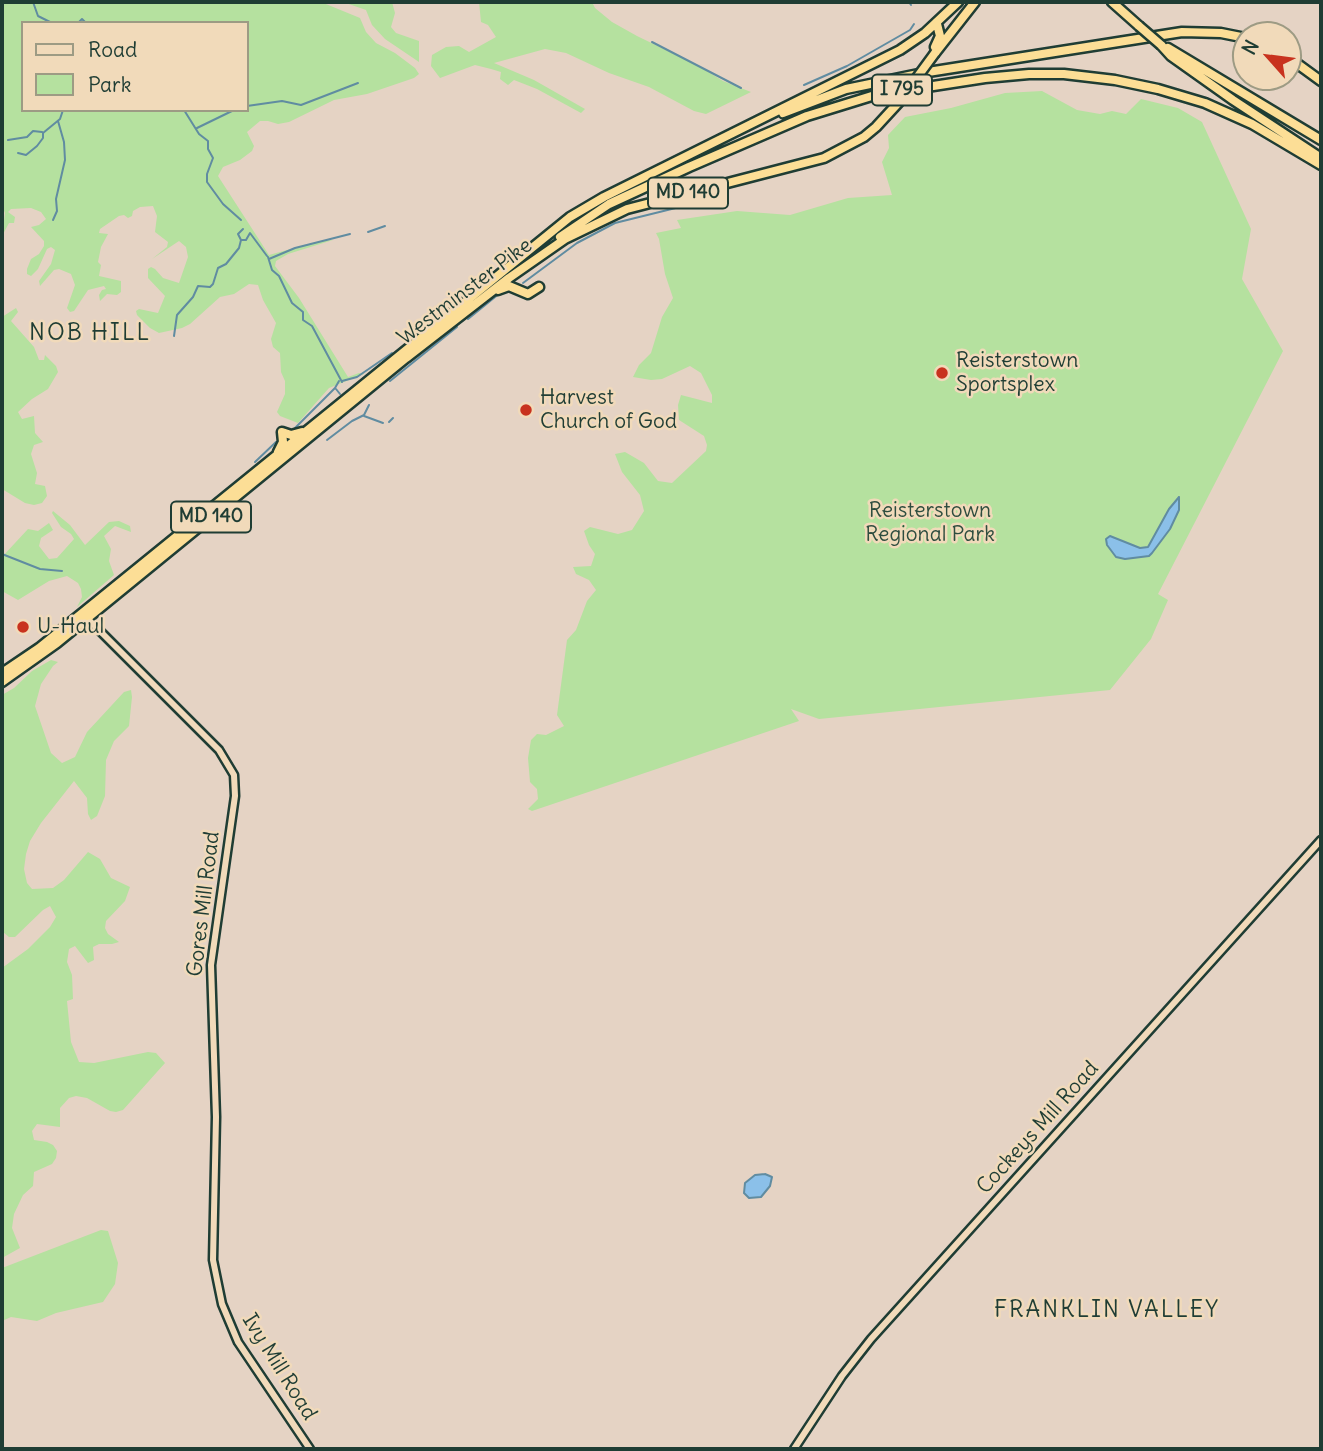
<!DOCTYPE html>
<html>
<head>
<meta charset="utf-8">
<style>
	body { margin:0 }
	#map { position:relative; width:1323px; height:1451px; overflow:hidden; background:#e5d3c4; font-family:Delius,sans-serif }
	canvas { display:block }
	.frame { position:absolute; inset:0; border:4px solid #1f3d34; pointer-events:none }
	.legend { position:absolute; left:21px; top:21px; width:228px; height:91px; box-sizing:border-box; background:#f1daba; border:2px solid #9d9b84; margin:0; padding:9px 12px; list-style:none; font-size:21px; color:#1f3d34 }
	.legend li { display:flex; align-items:center; gap:14px; height:35px }
	.legend b { width:35px; border:2px solid #9d9b84 }
	.north { position:absolute; left:1232px; top:21px; width:70px; height:70px; box-sizing:border-box; background:#f1daba; border:2px solid #9d9b84; border-radius:50%; rotate:298deg; font-size:19px; font-weight:700; line-height:28px; text-align:center; color:#1f3d34 }
	.north::after { content:''; display:block; margin:auto; width:24px; height:32px; background:#c8321e; clip-path:polygon(50% 0,100% 100%,50% 72%,0 100%) }
</style>
</head>
<body>
<div id="map">
<canvas width="1323" height="1451"></canvas>
<div class="frame"></div>
<ul class="legend">
<li><b style="height:9px;background:#f1daba"></b>Road</li>
<li><b style="height:19px;background:#b5e19f"></b>Park</li>
</ul>
<div class="north">N</div>
</div>
<script>
const c = document.querySelector('canvas').getContext('2d');
c.lineJoin = 'round';
function paint(path, color) {
  c.fillStyle = color;
  c.fill(path, 'evenodd');
}
function toPath(rows) {
  const path = new Path2D();
  for (const r of rows) {
    path.moveTo(r[0], r[1]);
    for (let i = 2; i < r.length; i += 2) path.lineTo(r[i], r[i + 1]);
  }
  return path;
}
function trace(path, color, width, dash) {
  c.strokeStyle = color;
  c.lineWidth = width;
  c.lineCap = dash ? 'butt' : 'round';
  c.setLineDash(dash || []);
  c.stroke(path);
}
function label(font, color, halo, rows, align = 'center') {
  c.font = font + ' Delius,sans-serif';
  c.lineWidth = 5;
  c.setLineDash([]);
  c.textBaseline = 'middle';
  c.strokeStyle = halo;
  c.fillStyle = color;
  for (const [text, x, y, turn = 0] of rows) {
    c.save();
    c.translate(x, y);
    c.rotate((+turn || 0) * Math.PI / 180);
    c.textAlign = isNaN(turn) ? turn : align;
    if (halo) c.strokeText(text, 0, 0);
    c.fillText(text, 0, 0);
    c.restore();
  }
}
paint(toPath([
	[2,2,321,2,360,18,366,32,376,43,395,53,415,68,419,74,414,78,367,94,334,100,289,122,278,124,268,121,260,121,247,132,254,146,252,151,240,160,223,167,218,176,269,255,320,241,333,240,288,254,276,261,275,266,299,298,348,377,359,373,364,374,329,388,298,423,280,416,277,412,285,394,285,381,281,372,280,353,273,347,271,339,276,323,263,300,258,285,249,284,234,294,220,297,190,324,182,328,159,333,150,328,137,315,136,311,139,309,158,313,165,296,148,278,148,269,151,267,155,269,163,278,179,283,188,257,186,247,179,241,152,259,167,247,168,242,155,232,157,216,153,206,140,207,133,211,132,216,128,218,124,215,119,216,100,229,99,233,108,234,101,247,98,262,101,265,99,276,121,281,121,292,117,295,107,294,100,301,99,295,102,290,106,289,104,286,88,290,74,311,70,312,67,308,75,285,71,274,59,269,54,270,40,286,39,281,51,264,55,250,51,247,47,249,38,269,31,276,27,274,27,269,31,259,39,254,44,246,44,241,31,227,39,225,46,219,41,212,31,208,11,209,8,212,15,217,14,223,9,223,2,236,5,213,2,206],
	[23,23,247,23,247,110,23,110],
	[343,2,392,2,395,13,391,27,396,33,419,41,419,62,385,39,372,25,366,10],
	[479,2,592,2,595,8,612,22,637,36,699,66,723,81,751,92,706,114,694,111,649,87,609,73,566,53,545,49,494,63,534,80,585,109,581,113,537,89,514,80,508,85,500,79,501,72,491,69,475,65,440,78,431,66,432,55,446,47,459,46,469,52,496,37,488,25,481,22],
	[1042,91,1077,110,1100,114,1112,111,1126,114,1141,99,1178,108,1202,122,1251,229,1242,279,1283,351,1158,594,1168,600,1151,639,1110,690,819,719,791,709,799,721,532,811,528,809,538,799,537,789,530,782,528,758,531,740,537,734,546,735,564,726,557,715,567,640,576,630,587,601,596,590,589,580,576,574,573,567,591,566,595,554,589,545,584,531,590,527,618,534,632,530,644,511,640,495,622,472,615,454,625,452,644,463,658,481,672,483,706,451,707,445,704,436,679,420,678,405,681,395,712,403,712,395,701,373,690,366,662,379,651,380,633,377,639,365,651,353,662,317,673,298,665,274,659,239,656,233,681,228,677,220,737,211,790,215,848,198,892,195,882,162,889,148,888,135,905,117,951,108,1005,93],
	[16,308,18,312,11,321,34,347,39,360,44,360,45,355,56,366,58,372,48,389,32,399,18,412,22,419,34,416,35,433,43,442,34,445,31,454,37,473,35,484,45,486,47,496,42,503,34,505,25,503,2,489,2,317],
	[53,511,70,525,85,545,109,522,119,521,130,526,131,532,115,526,104,536,111,549,109,561,114,575,77,607,82,597,81,589,78,583,67,576,49,581,18,600,2,591,2,557,28,529,38,531,49,523,53,530,41,538,39,546,49,559,57,558,74,539,71,534,61,527,52,513],
	[51,660,58,662,53,666,41,684,35,706,51,753,62,763,75,757,87,732,124,692,131,690,132,697,129,726,114,741,106,760,105,796,97,816,91,820,88,814,87,798,74,781,41,823,30,841,26,854,24,869,27,883,32,889,53,888,64,880,88,852,100,859,111,878,130,887,125,901,106,921,105,928,108,934,119,942,112,944,99,944,93,947,94,960,88,963,75,946,69,949,67,962,72,975,73,999,67,1001,71,1042,79,1062,94,1063,148,1052,156,1053,165,1063,123,1110,116,1112,110,1111,87,1098,76,1096,69,1098,60,1108,60,1127,37,1124,32,1131,34,1140,47,1142,53,1145,57,1151,56,1158,52,1164,34,1172,33,1186,23,1195,14,1214,12,1228,20,1248,2,1258,2,968,28,949,50,927,56,917,50,906,43,910,15,937,9,937,3,932,2,695,14,688,32,671],
	[101,1230,108,1231,118,1263,115,1284,103,1302,56,1313,37,1321,11,1317,2,1321,2,1268]
]), '#b5e19f');
const water = toPath([
	[1179,497,1179,510,1170,529,1152,553,1149,556,1125,559,1116,557,1107,545,1106,539,1110,536,1140,548,1148,547,1169,509,1179,497],
	[765,1174,772,1177,770,1186,761,1197,749,1198,744,1193,745,1183,755,1175,765,1174]
]);
paint(water, '#8bc0e9');
trace(water, '#608ca1', 2);
trace(toPath([
	[33,2,38,16,52,23],
	[909,2,911,5],
	[78,23,82,19,86,23],
	[652,42,741,88],
	[804,85,847,66,910,30,914,24],
	[247,106,282,101,301,105,358,83],
	[184,110,199,134,208,141,208,149,213,158,207,174,207,182,223,204,241,220],
	[197,128,234,110],
	[8,140,27,137,33,131,42,132],
	[18,153,26,155,37,146,43,138,43,133,60,119,63,110],
	[53,220,57,211,56,199,65,160,64,142,58,121],
	[368,232,385,226],
	[242,240,246,240,250,233,267,256],
	[268,257,272,270,279,276,292,303,303,312,303,320,312,326,342,382],
	[269,259,295,248,350,234],
	[523,283,577,243,615,223,712,199],
	[468,319,500,293],
	[174,336,177,315,193,297,198,286,210,287,213,284,218,268,226,264,239,248,241,240,238,234,243,229],
	[342,381,357,377,392,353],
	[390,381,457,327],
	[336,389,340,394],
	[364,416,383,423],
	[389,422,393,418],
	[293,430,335,388,339,381],
	[327,440,352,421,364,415,369,405],
	[255,462,276,442],
	[2,554,40,569,62,571]
]), '#608ca1', 2);
const secondary = toPath([
	[86,617,219,750,234,775,235,796,211,965,216,1117,213,1260,222,1304,238,1342,310,1449],
	[794,1449,842,1376,871,1339,1321,840]
]);
const highway = toPath([
	[1112,2,1139,26],
	[1161,45,1171,56,1233,100,1321,158],
	[935,47,940,36,937,24],
	[1168,48,1321,140],
	[935,53,975,2],
	[1288,57,1321,81],
	[783,113,846,89,928,72,1182,32,1221,33,1246,38],
	[560,237,609,204,689,167,807,116,875,95,985,78,1029,74,1064,74,1115,80,1158,89,1205,103,1252,124,1321,165],
	[498,290,509,286,528,294,539,287],
	[278,452,283,442,282,432,291,435,302,432],
	[2,673,39,648,570,217,604,197,900,50,925,33,958,2],
	[2,682,57,643,406,358,509,278,565,239,627,209,824,158,864,137,876,127,899,102]
]);
trace(secondary, '#1f3d34', 11);
trace(highway, '#1f3d34', 13);
trace(secondary, '#f1daba', 6);
trace(highway, '#fcde96', 8);
const highwayBridge = toPath([
	[1139,26,1161,45],
	[899,102,935,53]
]);
trace(highwayBridge, '#1f3d34', 13, []);
trace(highwayBridge, '#fcde96', 8);
for (const [x, y, r, color] of [
	[942,373,7,"#c8321e"],
	[526,410,7,"#c8321e"],
	[23,627,7,"#c8321e"]
]) {
  const dot = new Path2D();
  dot.arc(x, y, r, 0, 2 * Math.PI);
  c.fillStyle = color;
  c.fill(dot);
  trace(dot, '#f1daba', 2.5);
}
for (const [x, y, w] of [
	[902,90,60],
	[688,193,80],
	[211,517,80]
]) {
  const box = new Path2D();
  box.roundRect(x - w / 2, y - 15.5, w, 31, 5);
  c.fillStyle = '#f1daba';
  c.fill(box);
  trace(box, '#1f3d34', 2);
}
label('bold 19px', '#1f3d34', null, [
	["I 795",902,90],
	["MD 140",688,193],
	["MD 140",211,517]
]);
label('21px', '#1f3d34', '#f1daba', [
	["Westminster Pike",465,292,-37],
	["Gores Mill Road",204,904,-83],
	["Cockeys Mill Road",1038,1128,-48],
	["Ivy Mill Road",279,1367,58]
]);
label('21px', '#1f3d34', '#f1daba', [
	["Reisterstown",956,361],
	["Sportsplex",956,385],
	["Harvest",540,398],
	["Church of God",540,422],
	["U-Haul",37,627]
], 'left');
label('21px', '#2e4d3f', '#f1daba', [
	["Reisterstown",930,511],
	["Regional Park",930,535]
]);
c.letterSpacing = '2px';
label('23px', '#1f3d34', '#f1daba', [
	["NOB HILL",90,333],
	["FRANKLIN VALLEY",1107,1310]
]);
c.letterSpacing = '0px';
</script>
</body>
</html>
